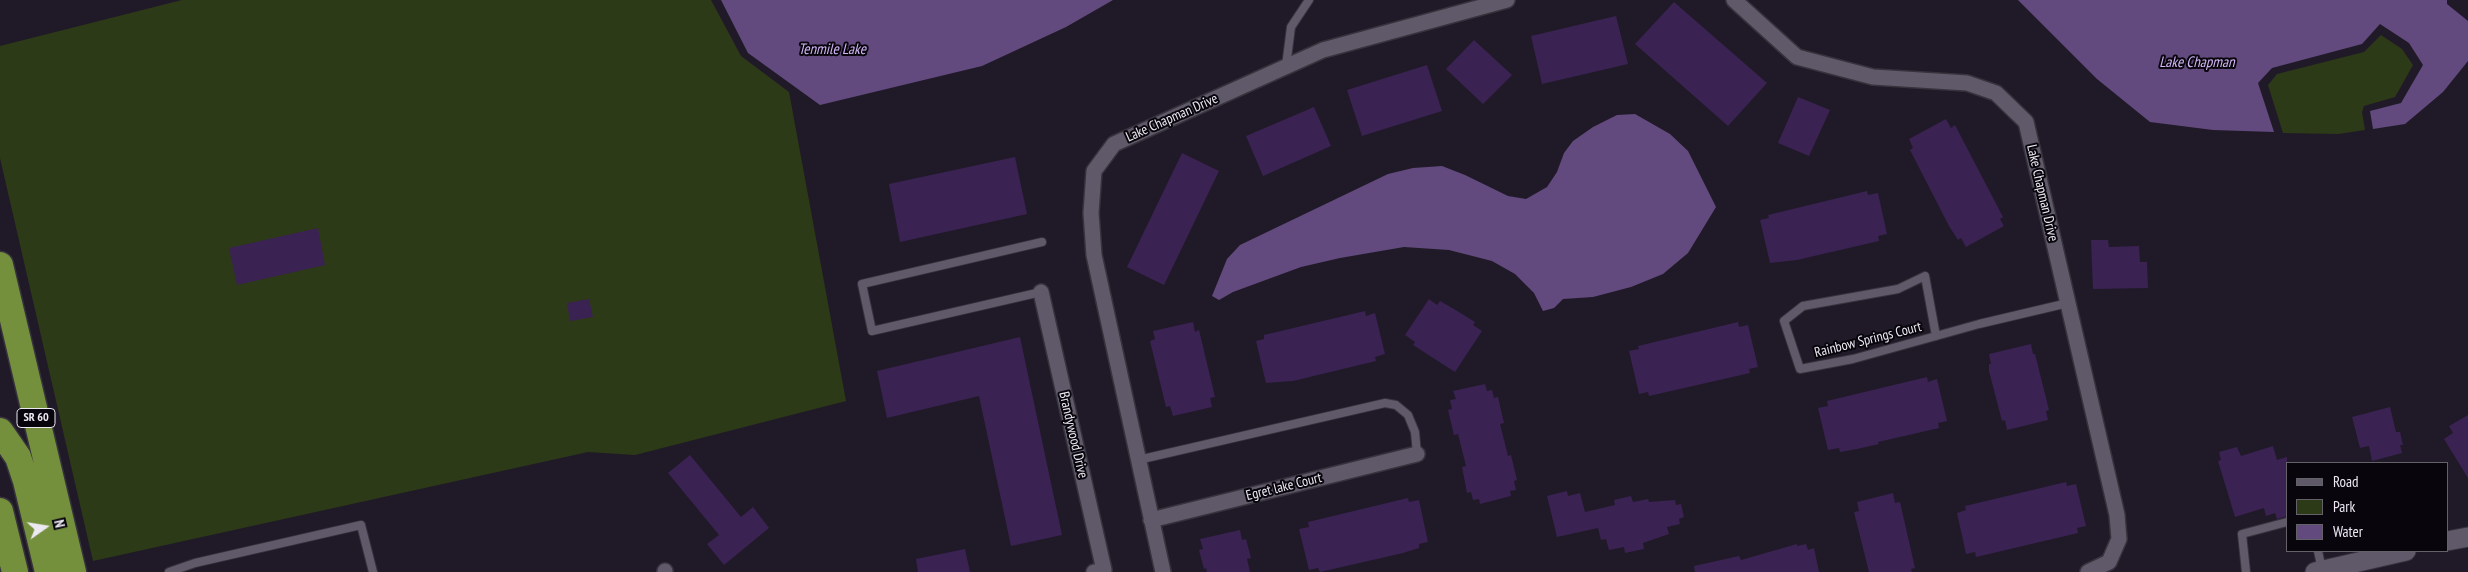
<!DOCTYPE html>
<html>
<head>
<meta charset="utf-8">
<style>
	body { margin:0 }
	#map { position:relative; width:2468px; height:572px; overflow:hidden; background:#201a28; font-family:"PT Sans Narrow",sans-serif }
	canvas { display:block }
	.legend { position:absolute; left:2286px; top:462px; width:162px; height:90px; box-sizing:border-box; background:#08060c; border:1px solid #646168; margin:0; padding:6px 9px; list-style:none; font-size:15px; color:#ede9f3 }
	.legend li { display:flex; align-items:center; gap:10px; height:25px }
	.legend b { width:25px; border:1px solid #646168 }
	.north { position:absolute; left:20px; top:502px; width:50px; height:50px; -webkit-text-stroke:4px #08060c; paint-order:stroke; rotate:77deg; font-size:14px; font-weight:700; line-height:20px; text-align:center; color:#ede9f3 }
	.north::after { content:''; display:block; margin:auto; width:18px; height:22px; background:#ede9f3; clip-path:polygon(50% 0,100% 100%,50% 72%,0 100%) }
</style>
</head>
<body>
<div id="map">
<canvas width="2468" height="572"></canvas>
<ul class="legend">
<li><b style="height:6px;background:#60596a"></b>Road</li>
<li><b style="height:14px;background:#2d3a17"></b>Park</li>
<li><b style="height:14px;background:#624a7e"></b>Water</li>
</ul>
<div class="north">N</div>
</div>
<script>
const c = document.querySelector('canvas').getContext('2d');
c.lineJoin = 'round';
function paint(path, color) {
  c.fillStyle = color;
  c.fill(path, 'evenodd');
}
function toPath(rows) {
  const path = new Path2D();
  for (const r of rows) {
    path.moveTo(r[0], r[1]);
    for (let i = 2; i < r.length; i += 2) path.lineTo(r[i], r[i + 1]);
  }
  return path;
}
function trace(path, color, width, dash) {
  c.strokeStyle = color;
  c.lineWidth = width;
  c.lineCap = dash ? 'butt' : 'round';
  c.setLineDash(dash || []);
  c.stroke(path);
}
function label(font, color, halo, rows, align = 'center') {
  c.font = font + ' "PT Sans Narrow",sans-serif';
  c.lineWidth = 4;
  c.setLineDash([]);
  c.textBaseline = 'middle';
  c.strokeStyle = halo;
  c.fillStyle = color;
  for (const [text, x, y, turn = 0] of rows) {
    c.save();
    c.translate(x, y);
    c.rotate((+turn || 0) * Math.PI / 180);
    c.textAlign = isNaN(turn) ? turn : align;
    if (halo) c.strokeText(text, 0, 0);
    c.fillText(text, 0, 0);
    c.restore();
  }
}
paint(toPath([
	[182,0,711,0,741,56,789,92,846,401,635,455,588,452,93,561,0,158,0,46],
	[2381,35,2402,49,2413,65,2395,97,2364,106,2362,112,2365,130,2338,134,2283,133,2268,85,2277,74,2364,52]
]), '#2d3a17');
paint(toPath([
	[721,0,1113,0,1066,27,982,66,820,105,748,53],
	[2018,0,2447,0,2447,4,2468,21,2468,61,2443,92,2405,124,2373,129,2370,111,2401,103,2423,65,2409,43,2380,24,2362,44,2272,68,2258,83,2274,132,2213,130,2150,122,2097,79],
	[1635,114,1670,134,1688,151,1716,207,1688,253,1663,274,1631,287,1593,297,1563,299,1554,308,1543,311,1534,293,1515,274,1492,261,1449,250,1404,247,1340,258,1301,267,1233,292,1219,300,1212,296,1227,259,1240,245,1388,174,1413,168,1442,166,1465,175,1508,196,1526,199,1547,187,1557,172,1564,153,1573,141,1593,127,1617,115]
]), '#624a7e');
paint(toPath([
	[1674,2,1767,83,1728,126,1635,44],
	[1616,16,1628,64,1542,84,1531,36],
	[1474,40,1512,75,1483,104,1446,69],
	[1427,65,1442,111,1362,136,1347,90],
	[1798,97,1830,110,1809,156,1778,143],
	[1314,107,1331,146,1263,176,1246,136],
	[1946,119,1951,128,1955,125,2003,217,2000,219,2004,226,1966,247,1961,238,1958,240,1949,226,1910,150,1913,148,1909,139],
	[1182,153,1219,171,1164,285,1127,267],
	[1015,157,1027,214,900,242,889,184],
	[1867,191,1868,195,1878,193,1887,234,1878,236,1879,241,1797,260,1770,263,1760,220,1769,218,1768,215],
	[318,228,325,265,237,285,229,248],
	[2091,240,2108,240,2109,247,2139,246,2140,262,2147,262,2148,288,2093,289],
	[589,299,593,317,570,321,567,303],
	[1429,299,1437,305,1440,301,1454,309,1475,322,1473,325,1482,331,1455,372,1413,345,1415,342,1405,335],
	[1365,311,1366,316,1375,313,1385,354,1375,357,1376,361,1293,381,1266,383,1256,341,1264,339,1264,335],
	[1193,322,1195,332,1199,330,1215,397,1210,398,1212,407,1173,416,1170,406,1166,407,1150,341,1155,339,1153,331],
	[1738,322,1739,327,1748,325,1758,367,1749,369,1750,373,1649,396,1648,392,1639,394,1629,351,1639,349,1638,346],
	[1020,337,1062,535,1011,546,979,396,887,418,877,371],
	[2031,344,2033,354,2035,354,2049,410,2046,411,2048,420,2007,430,2005,420,2002,421,1989,371,1989,364,1991,364,1989,354],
	[1927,377,1928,382,1937,379,1947,421,1938,423,1939,428,1878,442,1879,444,1857,449,1840,452,1839,448,1828,450,1818,408,1828,406,1827,401],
	[1485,384,1487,391,1492,390,1494,398,1498,397,1504,423,1500,424,1508,456,1511,455,1517,480,1514,481,1516,490,1510,491,1511,496,1480,504,1479,499,1473,500,1471,492,1467,493,1462,467,1466,466,1458,434,1454,435,1448,410,1452,409,1450,400,1456,399,1453,391],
	[2390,407,2396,432,2400,432,2403,445,2400,445,2402,453,2372,461,2369,446,2360,448,2352,417],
	[2468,415,2468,478,2444,439,2453,433,2449,426],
	[2273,446,2277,460,2287,457,2287,516,2277,519,2275,513,2266,516,2264,508,2235,517,2218,461,2221,460,2219,452,2237,447,2241,456],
	[690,455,741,517,753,507,769,528,724,565,707,544,719,535,668,473],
	[2066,482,2067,486,2076,484,2086,526,2077,528,2078,533,1976,557,1975,552,1966,554,1957,513,1966,510,1965,506],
	[1567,491,1568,496,1580,493,1585,512,1615,505,1614,500,1631,496,1633,502,1648,499,1649,502,1675,500,1676,505,1681,504,1684,517,1679,519,1680,524,1667,527,1669,534,1643,543,1644,549,1625,553,1624,547,1609,550,1606,539,1601,540,1598,528,1557,537,1547,496],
	[1893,493,1895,503,1900,502,1915,568,1911,569,1912,572,1869,572,1854,512,1859,511,1857,502],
	[1408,498,1409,502,1419,500,1428,542,1419,544,1419,548,1403,553,1320,572,1318,568,1309,570,1299,529,1309,527,1308,522],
	[1240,530,1242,540,1246,539,1251,558,1247,559,1250,572,1207,572,1206,568,1204,569,1199,550,1203,549,1200,539],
	[1797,544,1797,546,1806,544,1808,550,1814,548,1819,572,1695,572,1694,566,1739,556,1741,560],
	[965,549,970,572,918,572,916,559]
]), '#3a2252');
const service = toPath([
	[1286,66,1291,27,1309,0],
	[1041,292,872,331,862,284,1042,242],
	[1936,336,1925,276,1898,289,1803,306,1784,321,1800,369,1853,359,1936,336,1979,324,2068,303],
	[1138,460,1385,403,1396,405,1408,415,1415,432,1417,454],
	[2318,551,2322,570],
	[169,572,195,563,361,525,373,572],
	[2246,572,2242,534,2287,522]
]);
const minor = toPath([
	[1734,0,1797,57,1873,77,1967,83,1996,93,2026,122,2117,515,2119,539,2109,562,2088,572],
	[1041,292,1104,570,1094,572],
	[1151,520,1417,454],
	[665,572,665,571],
	[1163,572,1094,255,1091,213,1094,171,1114,144,1323,50,1507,0]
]);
const tertiary = toPath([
	[2447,541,2468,537],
	[2315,572,2406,551]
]);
const trunk = toPath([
	[0,265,73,572],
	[0,431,18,457,26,481,48,572],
	[0,511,15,572]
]);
trace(service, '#37333d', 10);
trace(minor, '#37333d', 18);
trace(tertiary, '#37333d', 21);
trace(trunk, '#37333d', 29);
trace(service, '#60596a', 8);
trace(minor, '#60596a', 15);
trace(tertiary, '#60596a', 19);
trace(trunk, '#74903d', 26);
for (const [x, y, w] of [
	[36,418,38]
]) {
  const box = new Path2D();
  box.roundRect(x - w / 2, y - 9.5, w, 19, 4);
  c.fillStyle = '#08060c';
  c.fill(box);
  trace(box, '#ede9f3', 1);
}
label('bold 12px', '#ede9f3', null, [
	["SR 60",36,418]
]);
label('14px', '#ede9f3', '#08060c', [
	["Lake Chapman Drive",1172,118,-24],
	["Lake Chapman Drive",2042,193,77],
	["Rainbow Springs Court",1868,340,-14],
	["Brandywood Drive",1073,435,77],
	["Egret lake Court",1284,487,-14]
]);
label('italic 15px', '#d2b5f6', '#08060c', [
	["Tenmile Lake",832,50],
	["Lake Chapman",2197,63]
]);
</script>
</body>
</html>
